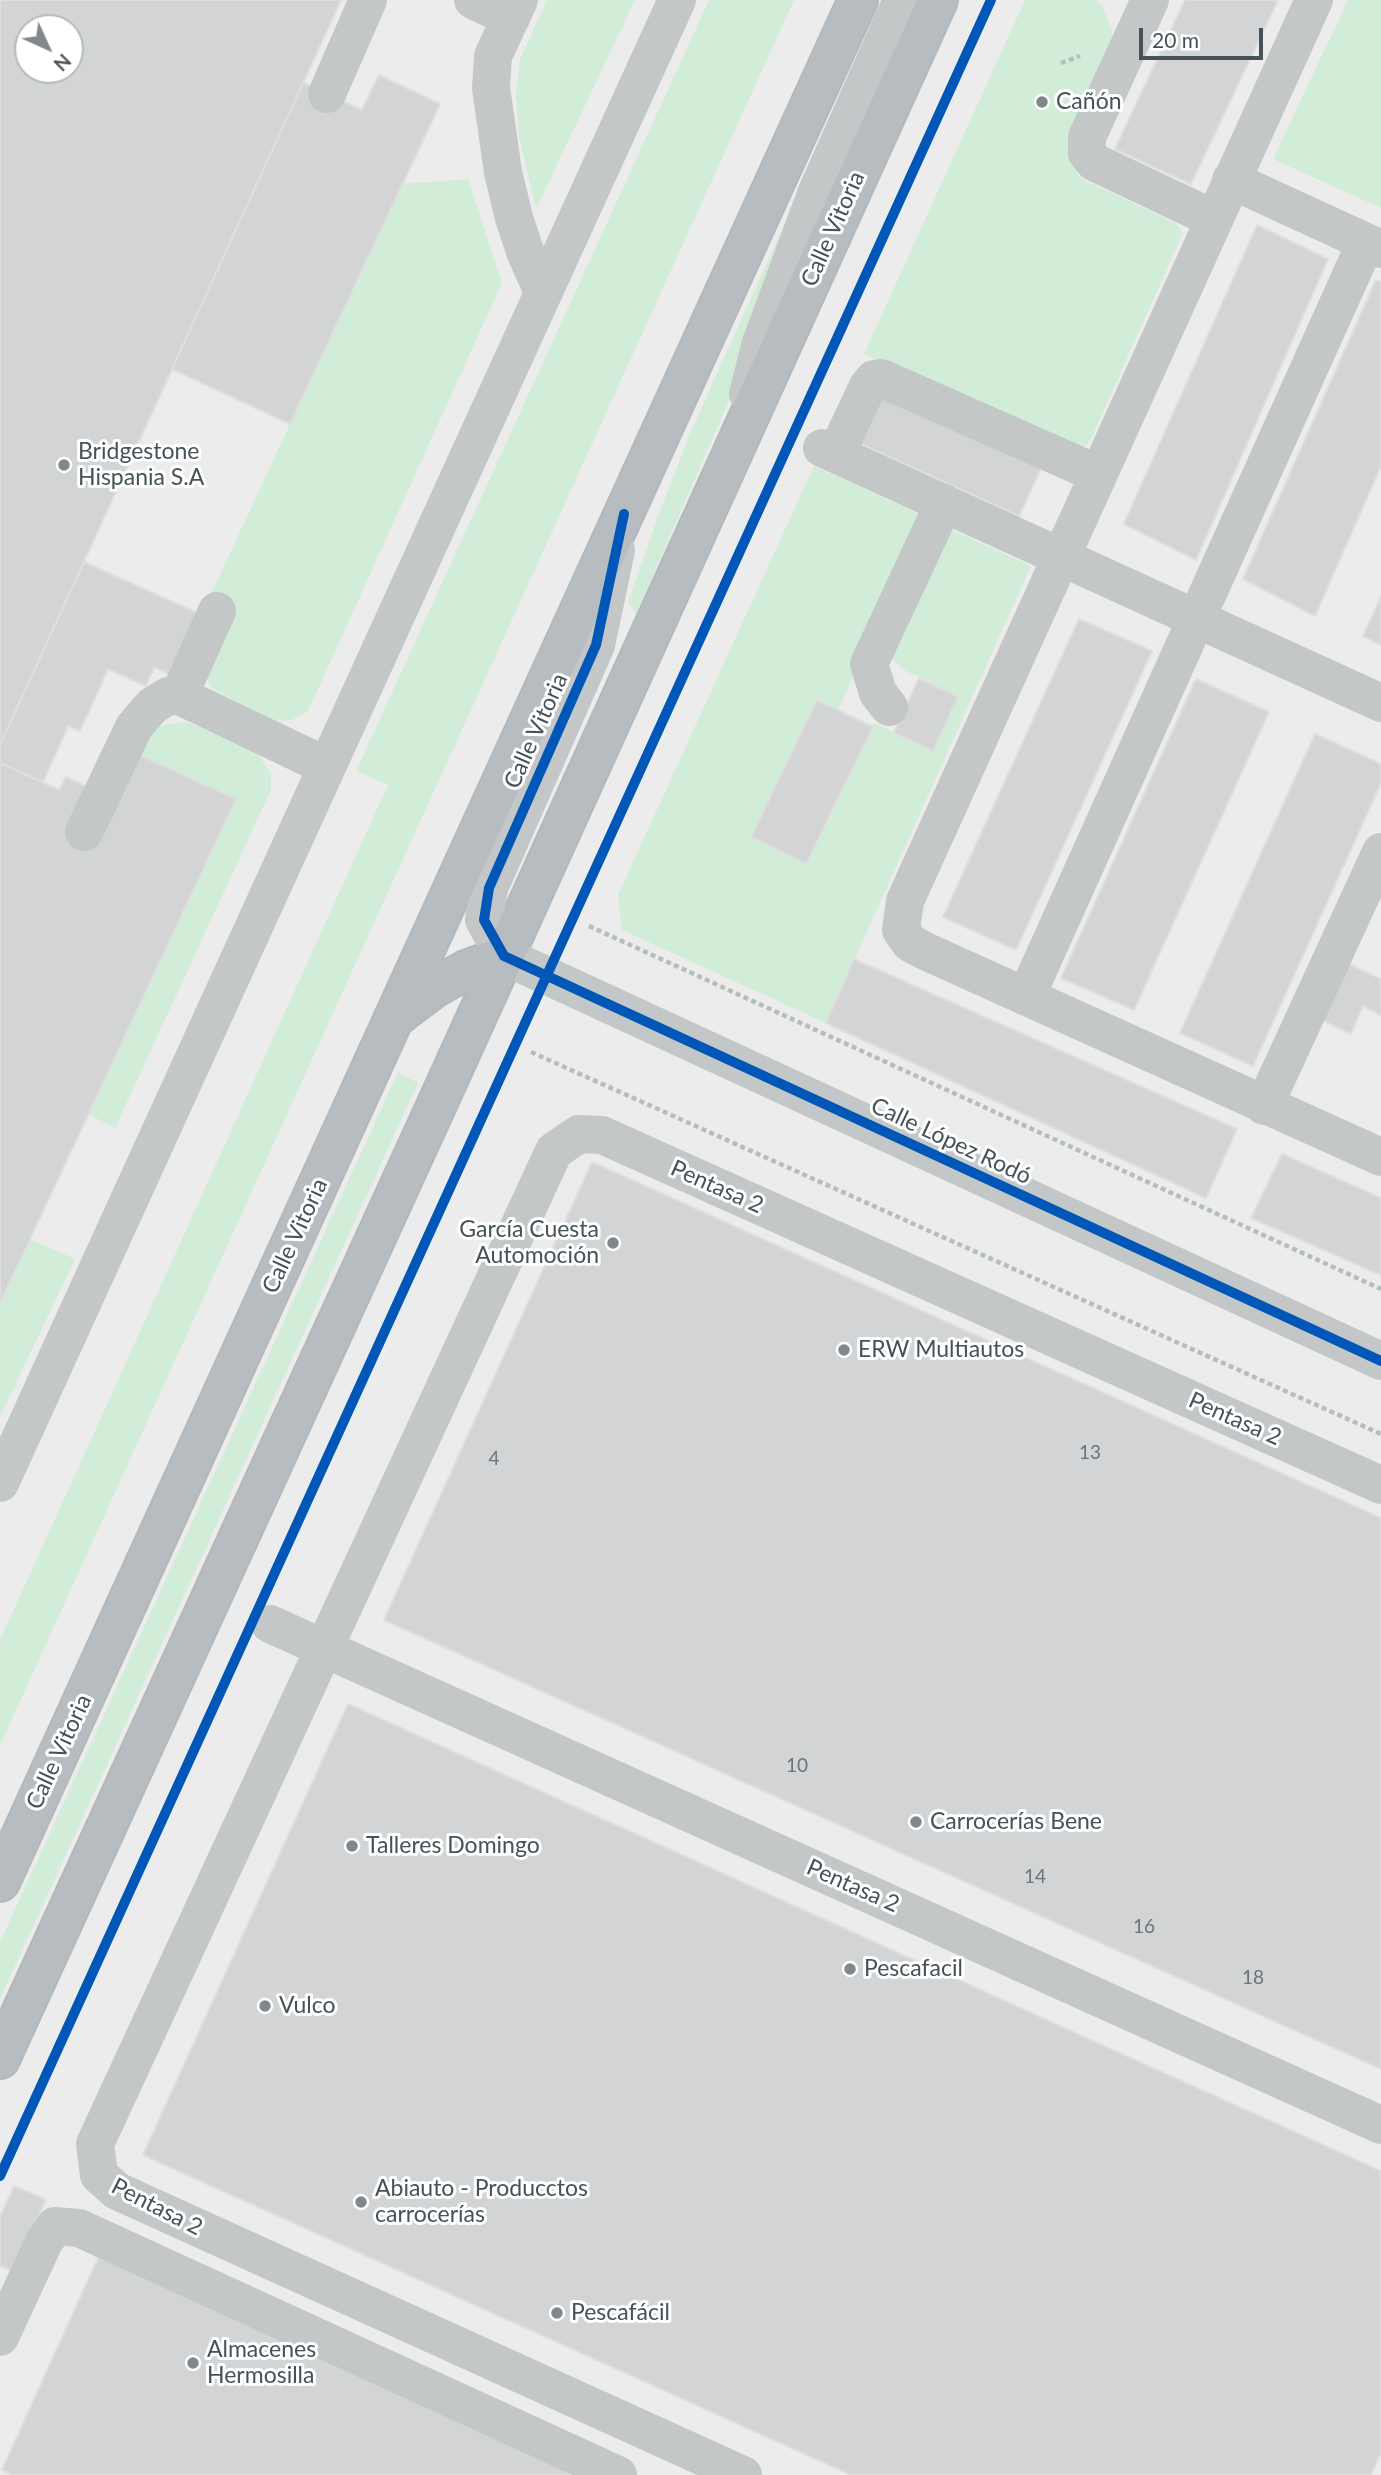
<!DOCTYPE html>
<html>
<head>
<meta charset="utf-8">
<style>
	body { margin:0 }
	#map { position:relative; width:1381px; height:2475px; overflow:hidden; background:#edecec; font-family:Lato,sans-serif }
	canvas { display:block }
	.north { position:absolute; left:14px; top:14px; width:70px; height:70px; box-sizing:border-box; background:#fff; border:2px solid #b5babc; border-radius:50%; rotate:135deg; font-size:19px; font-weight:700; line-height:28px; text-align:center; color:#455258 }
	.north::after { content:''; display:block; margin:auto; width:24px; height:32px; background:#80888c; clip-path:polygon(50% 0,100% 100%,50% 72%,0 100%) }
	.scale { position:absolute; left:1139px; top:28px; width:124px; height:32px; box-sizing:border-box; border:4px solid #455258; border-top:0; padding-left:9px; font-size:21px; line-height:24px; white-space:nowrap; color:#455258; -webkit-text-stroke:5px #fff; paint-order:stroke }
</style>
</head>
<body>
<div id="map">
<canvas width="1381" height="2475"></canvas>
<div class="north">N</div>
<div class="scale">20 m</div>
</div>
<script>
const c = document.querySelector('canvas').getContext('2d');
c.lineJoin = 'round';
function paint(path, color) {
  c.fillStyle = color;
  c.fill(path, 'evenodd');
}
function toPath(rows) {
  const path = new Path2D();
  for (const r of rows) {
    path.moveTo(r[0], r[1]);
    for (let i = 2; i < r.length; i += 2) path.lineTo(r[i], r[i + 1]);
  }
  return path;
}
function trace(path, color, width, dash) {
  c.strokeStyle = color;
  c.lineWidth = width;
  c.lineCap = dash ? 'butt' : 'round';
  c.setLineDash(dash || []);
  c.stroke(path);
}
function label(font, color, halo, rows, align = 'center') {
  c.font = font + ' Lato,sans-serif';
  c.lineWidth = 6;
  c.setLineDash([]);
  c.textBaseline = 'middle';
  c.strokeStyle = halo;
  c.fillStyle = color;
  for (const [text, x, y, turn = 0] of rows) {
    c.save();
    c.translate(x, y);
    c.rotate((+turn || 0) * Math.PI / 180);
    c.textAlign = isNaN(turn) ? turn : align;
    if (halo) c.strokeText(text, 0, 0);
    c.fillText(text, 0, 0);
    c.restore();
  }
}
paint(toPath([
	[547,0,635,0,536,209,519,137,516,95,520,59],
	[709,0,794,0,0,1745,0,1640,388,785,356,771],
	[1025,0,1097,0,1102,5,1112,31,1112,44,1074,163,1077,174,1086,181,1176,223,1183,233,1090,441,1086,446,1080,448,1072,447,864,354],
	[1348,0,1381,0,1381,208,1273,159],
	[468,179,502,283,308,711,292,720,273,721,213,689,203,671,210,596,402,184],
	[787,218,745,341,729,401,636,614,628,603,658,516,692,429],
	[814,466,926,517,838,710,817,701,751,837,805,864,874,723,933,751,958,697,906,671,886,653,945,527,1031,566,826,1023,622,930,618,895],
	[184,722,202,727,258,754,271,774,271,790,115,1128,88,1114,135,753,153,730,168,724],
	[398,1072,418,1083,0,1999,0,1942],
	[30,1239,75,1259,0,1417,0,1303]
]), '#d1ecd7');
const building = toPath([
	[0,0,341,0,0,745,0,0],
	[28,28,70,28,70,70,28,70,28,28],
	[1185,0,1278,0,1191,184,1115,149,1185,0],
	[379,75,440,104,290,424,172,369,303,83,362,110,379,75],
	[1257,225,1328,259,1196,560,1124,524,1257,225],
	[1376,280,1381,282,1381,466,1315,616,1243,579,1376,280],
	[875,388,1043,464,1019,516,852,440,875,388],
	[84,562,202,615,174,676,154,667,146,686,108,669,80,731,68,726,43,782,0,763,0,745,84,562],
	[1381,597,1381,645,1363,636,1381,597],
	[1079,619,1152,651,1016,950,943,917,1079,619],
	[919,678,958,697,933,751,894,733,919,678],
	[1196,679,1269,712,1134,1010,1061,978,1196,679],
	[817,700,873,727,806,864,751,837,817,700],
	[1315,734,1381,764,1381,783,1253,1066,1180,1033,1315,734],
	[135,753,236,799,0,1303,0,763,59,790,66,777,90,788,135,753],
	[854,959,1237,1129,1206,1198,826,1023,854,959],
	[1349,964,1381,979,1381,1015,1363,1006,1351,1034,1322,1020,1349,964],
	[1282,1154,1381,1198,1381,1275,1251,1218,1282,1154],
	[592,1162,1381,1518,1381,2069,384,1620,592,1162],
	[348,1704,1381,2171,1381,2453,1371,2475,851,2475,143,2155,348,1704],
	[14,2186,46,2200,12,2271,0,2266,0,2217,14,2186],
	[99,2256,582,2475,13,2475,2,2470,99,2256]
]);
paint(building, '#d3d4d5');
trace(building, '#dededf', 2);
const highway = toPath([
	[397,1016,434,988,466,970,504,956],
	[0,1882,858,0],
	[0,2059,438,1102,938,0]
]);
trace(highway, '#b2b8bc', 42);
trace(toPath([
	[1061,63,1080,56],
	[589,926,1381,1289],
	[531,1052,1381,1434]
]), '#b3c0ba', 4.5, [5, 3.5]);
trace(toPath([
	[473,0,511,18],
	[519,0,493,56,491,88,503,172,514,218,526,254,543,292],
	[1150,0,1087,137,1087,153,1094,162,1214,219],
	[1314,0,905,901,901,930,910,943,925,951,1381,1157],
	[327,94,368,0],
	[1231,180,1381,249],
	[748,394,761,343,816,194,902,0],
	[822,448,1381,703],
	[836,454,868,386,874,379,881,378,1098,474],
	[616,550,596,645,489,888,484,920,504,956,1381,1361],
	[179,696,217,611],
	[889,707,878,693,869,664,944,503],
	[84,832,134,727,152,706,168,696,179,696,203,707,326,766],
	[1026,997,1366,242],
	[1264,1106,1381,852],
	[0,1483,677,0],
	[270,1624,1381,2125],
	[0,2337,44,2242,55,2226,79,2228,618,2475],
	[743,2475,117,2191,99,2175,95,2144,554,1151,579,1134,602,1135,1381,1485]
]), '#c4c7c8', 38);
trace(highway, '#b7bcc0', 38);
trace(toPath([
	[624,514,596,645,489,888,484,920,504,956,1381,1361],
	[0,2176,991,0]
]), '#0057b8', 10);
for (const [x, y, r, color] of [
	[1042,102,7,"#80888c"],
	[64,465,7,"#80888c"],
	[613,1243,7,"#80888c"],
	[844,1350,7,"#80888c"],
	[916,1822,7,"#80888c"],
	[352,1846,7,"#80888c"],
	[850,1969,7,"#80888c"],
	[265,2006,7,"#80888c"],
	[361,2202,7,"#80888c"],
	[557,2313,7,"#80888c"],
	[193,2363,7,"#80888c"]
]) {
  const dot = new Path2D();
  dot.arc(x, y, r, 0, 2 * Math.PI);
  c.fillStyle = color;
  c.fill(dot);
  trace(dot, '#fff', 2.5);
}
label('19px', '#6a7478', null, [
	["13",1090,1453],
	["4",494,1459],
	["10",797,1766],
	["14",1035,1877],
	["16",1144,1927],
	["18",1253,1978]
]);
label('23px', '#455258', '#fff', [
	["Cañón",1056,102],
	["Bridgestone",78,452],
	["Hispania S.A",78,478],
	["García Cuesta",599,1230,"right"],
	["Automoción",599,1256,"right"],
	["ERW Multiautos",858,1350],
	["Carrocerías Bene",930,1822],
	["Talleres Domingo",366,1846],
	["Pescafacil",864,1969],
	["Vulco",279,2006],
	["Abiauto - Producctos",375,2189],
	["carrocerías",375,2215],
	["Pescafácil",571,2313],
	["Almacenes",207,2350],
	["Hermosilla",207,2376]
], 'left');
label('23px', '#455258', '#fff', [
	["Calle Vitoria",833,229,-66],
	["Calle Vitoria",536,731,-66],
	["Calle López Rodó",951,1141,25],
	["Pentasa 2",717,1187,24],
	["Calle Vitoria",295,1236,-65],
	["Pentasa 2",1235,1419,24],
	["Calle Vitoria",59,1752,-65],
	["Pentasa 2",853,1886,24],
	["Pentasa 2",157,2207,27]
]);
</script>
</body>
</html>
